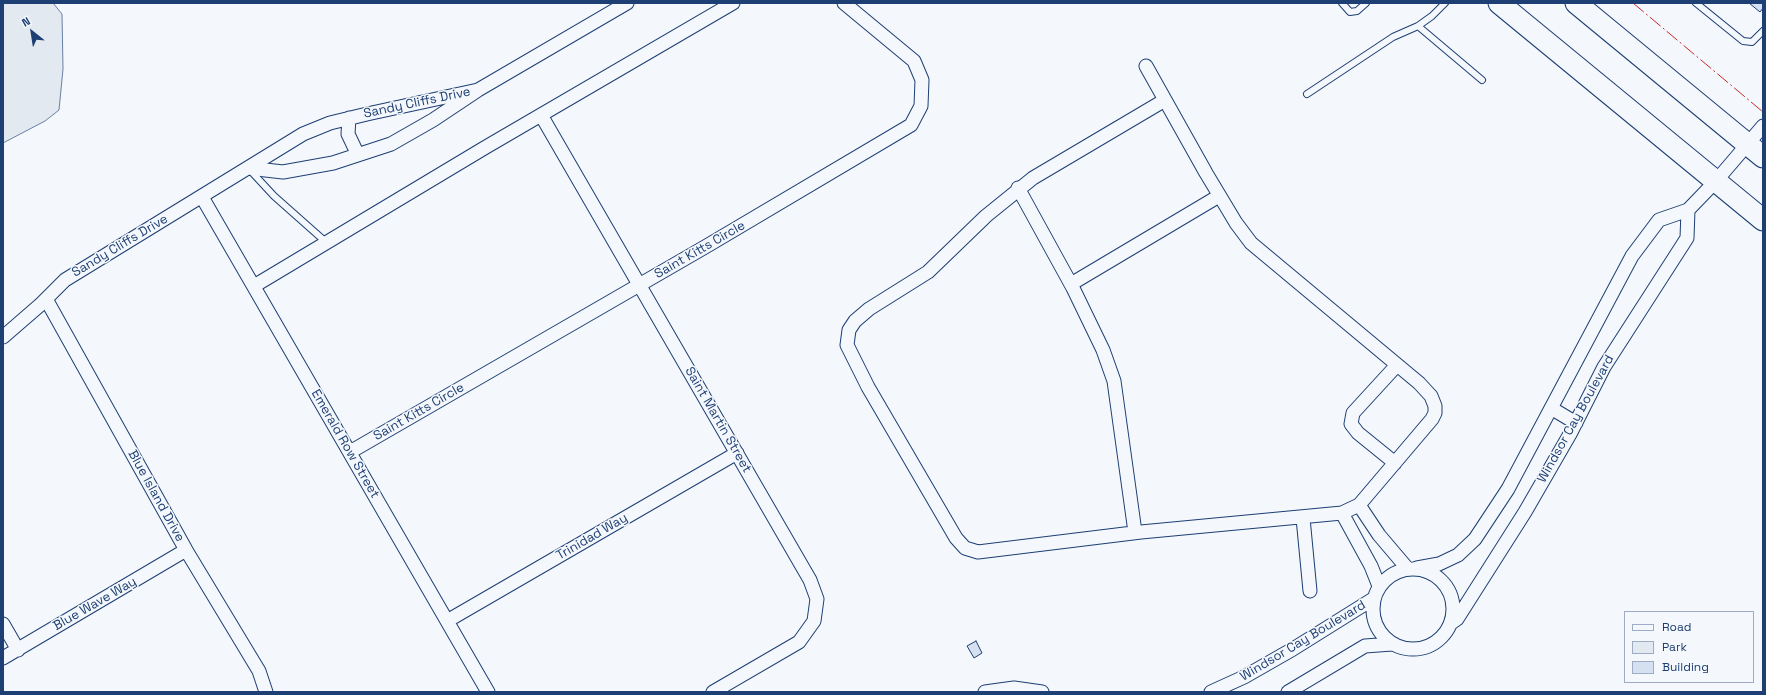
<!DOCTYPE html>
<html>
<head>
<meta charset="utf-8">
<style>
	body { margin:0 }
	#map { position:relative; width:1766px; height:695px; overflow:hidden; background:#f4f7fb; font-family:"Space Grotesk",sans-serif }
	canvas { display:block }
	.frame { position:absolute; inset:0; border:4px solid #1d3f73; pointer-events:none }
	.legend { position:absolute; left:1624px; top:611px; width:130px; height:72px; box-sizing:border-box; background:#f4f7fb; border:1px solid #9eadc5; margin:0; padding:5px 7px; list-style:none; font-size:12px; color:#1d3f73 }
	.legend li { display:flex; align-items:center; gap:8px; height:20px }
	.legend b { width:20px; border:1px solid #9eadc5 }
	.north { position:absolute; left:12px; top:12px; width:40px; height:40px; -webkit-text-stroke:3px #f4f7fb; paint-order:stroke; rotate:330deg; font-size:11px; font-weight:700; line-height:16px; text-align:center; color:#1d3f73 }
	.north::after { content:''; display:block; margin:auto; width:14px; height:18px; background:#1d3f73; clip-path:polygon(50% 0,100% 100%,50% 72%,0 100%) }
</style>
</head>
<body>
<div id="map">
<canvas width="1766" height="695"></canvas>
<div class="frame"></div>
<ul class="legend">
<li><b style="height:5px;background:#f4f7fb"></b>Road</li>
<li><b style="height:11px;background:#e3e9f0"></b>Park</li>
<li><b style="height:11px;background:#d5e0f0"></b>Building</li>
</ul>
<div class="north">N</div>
</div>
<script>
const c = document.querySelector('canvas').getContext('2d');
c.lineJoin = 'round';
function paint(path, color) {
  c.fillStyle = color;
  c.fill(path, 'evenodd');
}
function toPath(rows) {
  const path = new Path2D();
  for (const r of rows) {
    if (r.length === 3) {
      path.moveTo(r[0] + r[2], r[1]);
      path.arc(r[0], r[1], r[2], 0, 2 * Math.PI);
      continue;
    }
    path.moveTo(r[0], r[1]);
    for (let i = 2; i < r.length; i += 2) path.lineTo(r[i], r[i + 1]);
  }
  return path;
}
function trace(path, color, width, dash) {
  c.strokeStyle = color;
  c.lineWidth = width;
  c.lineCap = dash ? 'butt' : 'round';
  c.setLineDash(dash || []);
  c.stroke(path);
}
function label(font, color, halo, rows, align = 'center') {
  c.font = font + ' "Space Grotesk",sans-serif';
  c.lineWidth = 3;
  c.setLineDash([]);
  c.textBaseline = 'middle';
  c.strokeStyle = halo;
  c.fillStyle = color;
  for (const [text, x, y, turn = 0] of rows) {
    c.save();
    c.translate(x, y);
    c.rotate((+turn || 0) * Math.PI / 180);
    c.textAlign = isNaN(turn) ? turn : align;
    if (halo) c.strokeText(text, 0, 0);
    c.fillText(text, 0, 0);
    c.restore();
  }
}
const green = toPath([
	[3,3,53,3,62,14,63,69,59,110,45,121,3,143,3,3]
]);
paint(green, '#e3e9f0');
trace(green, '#687fa3', 1);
const building = toPath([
	[1749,3,1763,3,1763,8,1760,12,1749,3],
	[976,641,982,653,974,658,967,646,976,641]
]);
paint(building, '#d5e0f0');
trace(building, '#1d3f73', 1);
const service = toPath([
	[1342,3,1350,12,1357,11,1366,3],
	[1696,3,1743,41,1752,42,1763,31],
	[1418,26,1482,80],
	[1307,94,1393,37,1418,26,1432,16,1445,3],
	[249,169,274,196,327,243]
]);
const minor = toPath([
	[1146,66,1206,173,1236,223,1251,243,1419,383,1431,396,1435,406,1435,413,1432,419,1359,505,1342,513,1141,532,978,552,965,548,956,538,868,387,847,345,849,330,855,321,869,309,928,272,986,216,1033,178,1165,100],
	[541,115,810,580,817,599,814,621,799,642,713,692],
	[349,118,348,134,358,155],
	[248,168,283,172,333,163,391,144,433,120,478,90,627,3],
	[1018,188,1073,288,1103,350,1114,381,1135,532],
	[202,197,488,692],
	[1071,284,1219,196],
	[254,286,486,147,733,3],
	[46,299,186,550,259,671,266,692],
	[3,337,40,305,65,280,303,134,330,123,367,114,478,90],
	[1551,408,1576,423],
	[350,452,705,247,911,125,921,106,922,80,914,61,844,3],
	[1395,463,1358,433,1351,424,1353,413,1397,365],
	[1359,505,1379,535,1407,568],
	[1342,513,1371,566,1379,586],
	[1303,518,1310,591],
	[1417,568,1439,564,1458,555,1475,539,1508,489,1632,256,1659,220,1688,210,1716,181,1763,126],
	[1413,609,40],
	[447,621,737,453],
	[3,624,18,650],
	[1450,624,1457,619,1525,512,1570,434,1604,367,1687,238,1688,210],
	[3,658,186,550],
	[985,692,1014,688,1042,692],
	[1211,692,1244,677,1293,649,1373,599],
	[1288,692,1365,646,1392,644]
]);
const trunk = toPath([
	[1499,3,1763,220],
	[1576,3,1763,157]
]);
trace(service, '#1d3f73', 8);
trace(minor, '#1d3f73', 15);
trace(trunk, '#1d3f73', 23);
trace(service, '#f4f7fb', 6);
trace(minor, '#f4f7fb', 13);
trace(trunk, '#f4f7fb', 21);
trace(toPath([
	[1633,3,1763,112]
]), '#c62828', 1, [14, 3, 2, 3]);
label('13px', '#1d3f73', '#f4f7fb', [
	["Sandy Cliffs Drive",417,103,-12],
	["Sandy Cliffs Drive",120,246,-31],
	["Saint Kitts Circle",700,250,-30],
	["Saint Kitts Circle",419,412,-30],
	["Windsor Cay Boulevard",1576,419,-61],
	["Saint Martin Street",718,420,60],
	["Emerald Row Street",345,444,60],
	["Blue Island Drive",156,496,61],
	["Trinidad Way",592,537,-30],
	["Blue Wave Way",95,604,-30],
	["Windsor Cay Boulevard",1303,641,-31]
]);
</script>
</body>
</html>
